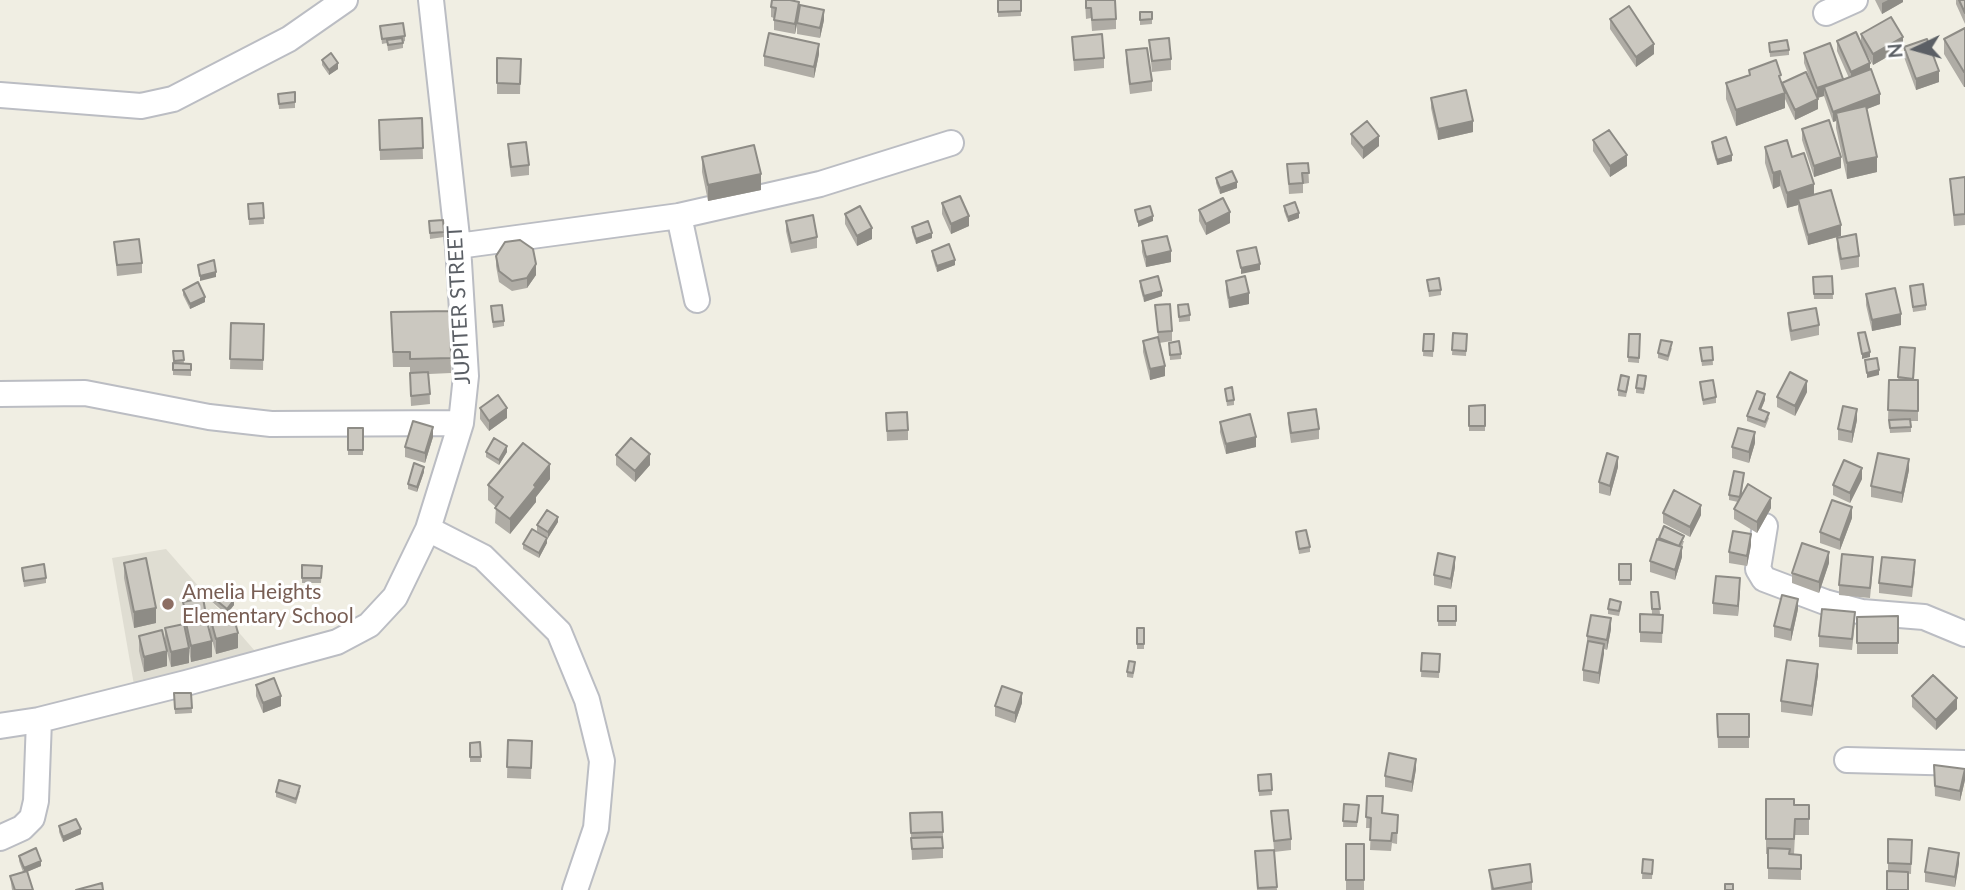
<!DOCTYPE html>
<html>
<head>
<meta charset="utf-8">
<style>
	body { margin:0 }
	#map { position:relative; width:1965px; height:890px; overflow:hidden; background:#f0eee3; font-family:Lato,sans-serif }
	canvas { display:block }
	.north { position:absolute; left:1881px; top:14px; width:70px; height:70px; -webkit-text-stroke:5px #fff; paint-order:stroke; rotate:265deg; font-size:19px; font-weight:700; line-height:28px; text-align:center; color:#5b5f65 }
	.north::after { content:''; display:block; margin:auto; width:24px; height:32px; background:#5b5f65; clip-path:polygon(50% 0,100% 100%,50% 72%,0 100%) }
</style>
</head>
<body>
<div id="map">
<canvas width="1965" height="890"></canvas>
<div class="north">N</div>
</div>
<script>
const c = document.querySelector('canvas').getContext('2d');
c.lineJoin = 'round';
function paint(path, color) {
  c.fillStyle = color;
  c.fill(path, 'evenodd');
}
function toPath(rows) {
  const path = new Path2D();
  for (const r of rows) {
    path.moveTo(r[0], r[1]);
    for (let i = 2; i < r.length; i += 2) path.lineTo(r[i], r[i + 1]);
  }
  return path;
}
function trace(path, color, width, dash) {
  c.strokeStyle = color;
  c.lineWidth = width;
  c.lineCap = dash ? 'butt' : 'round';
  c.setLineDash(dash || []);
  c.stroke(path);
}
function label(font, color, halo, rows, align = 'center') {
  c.font = font + ' Lato,sans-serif';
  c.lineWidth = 6;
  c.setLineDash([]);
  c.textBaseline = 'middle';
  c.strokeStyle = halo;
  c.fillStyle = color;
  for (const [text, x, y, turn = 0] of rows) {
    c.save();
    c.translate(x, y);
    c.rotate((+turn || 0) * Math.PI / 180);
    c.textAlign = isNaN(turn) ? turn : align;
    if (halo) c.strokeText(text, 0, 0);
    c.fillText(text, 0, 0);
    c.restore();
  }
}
paint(toPath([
	[166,549,255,651,134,685,112,558]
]), '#dfddd2');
const minor = toPath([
	[1826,13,1855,0],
	[0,95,141,106,173,99,289,39,345,0],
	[679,216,697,300],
	[458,246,679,216,820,184,951,143],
	[0,394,85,393,209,417,271,424,461,423],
	[1765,526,1758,569,1764,579,1825,602,1862,612,1924,617,1965,634],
	[428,529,483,557,559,632,587,700,602,761,596,828,575,890],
	[0,726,39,720,186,683,337,642,369,625,395,597,428,529,461,423,466,376,458,246,431,0],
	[1847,760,1965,763],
	[0,838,22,828,32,818,36,801,39,720]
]);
trace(minor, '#bbbdc3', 28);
trace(minor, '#fff', 24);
paint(toPath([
	[998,0,1021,0,1021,16,998,17],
	[1085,0,1116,19,1116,29,1092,31,1091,18,1086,19],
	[1875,0,1903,0,1903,2,1882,14],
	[1956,0,1965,0,1965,24,1956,4],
	[771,7,799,11,824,20,820,38,797,34,797,25,795,34,774,30,774,18,771,17],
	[1140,12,1152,12,1152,24,1140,25],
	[1610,19,1654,54,1636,67,1610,29],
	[380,26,405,36,405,41,403,42,403,48,388,51,387,43,382,44],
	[1965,28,1965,87,1964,87,1944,54,1944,39],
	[1861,34,1903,48,1873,65,1862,46,1880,104,1867,109,1877,172,1847,179,1836,128,1836,121,1833,122,1824,96,1818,98,1818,109,1795,120,1785,99,1785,108,1736,126,1726,99,1726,83,1749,75,1749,70,1781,81,1782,86,1782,83,1813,87,1804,63,1804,53,1843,80,1849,78,1837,51,1837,41,1861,44],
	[1072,37,1104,58,1104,68,1074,71],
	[1149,40,1171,59,1171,70,1152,72],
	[1769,43,1789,50,1789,55,1770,57],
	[1904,47,1939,82,1916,90,1904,57],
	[1126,50,1152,81,1152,91,1130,94,1126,61],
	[819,54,814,78,764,66,764,56],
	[497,58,521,59,520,94,497,94],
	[322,60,338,69,329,75,322,65],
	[295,92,295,108,279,109,278,94],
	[1431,98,1473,132,1438,140,1431,108],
	[422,118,423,159,380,160,379,120],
	[1802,129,1841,168,1814,177,1802,140],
	[1351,134,1379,146,1363,159,1351,144],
	[1593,140,1627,166,1610,177,1593,151],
	[1712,142,1732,161,1717,165,1712,148],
	[508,144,529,165,529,175,511,177,508,154],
	[1765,147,1792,157,1814,195,1841,236,1808,245,1798,210,1798,205,1787,208,1780,186,1773,189,1765,163],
	[702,157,761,190,708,201,702,172],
	[1308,163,1309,183,1303,184,1303,193,1289,194,1287,164],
	[1965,177,1965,225,1954,226,1950,179],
	[1216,178,1237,188,1220,194,1216,183],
	[263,203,264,224,249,225,248,204],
	[942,203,969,226,951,234,942,214],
	[1284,206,1299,218,1288,222,1284,211],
	[1199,210,1230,223,1206,235,1199,221],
	[845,214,872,239,857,246,845,224],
	[443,220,444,237,430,239,429,221],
	[786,221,817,237,817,248,791,253,786,231],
	[912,227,932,238,916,244,912,232],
	[1837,238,1859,256,1859,267,1841,270,1837,248],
	[1142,241,1171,262,1146,267,1142,252],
	[114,242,142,263,142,273,117,276],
	[932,251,955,265,937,272,932,256],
	[496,256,536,275,527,288,512,291,499,282,496,266],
	[1832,276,1833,299,1814,299,1813,277],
	[1427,280,1441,290,1441,295,1429,297],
	[1140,281,1162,296,1144,302,1140,287],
	[1226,281,1249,304,1229,308,1226,291],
	[1910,286,1926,305,1926,310,1913,312],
	[183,290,205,302,190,309,183,295],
	[1866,294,1901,325,1872,331,1866,305],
	[1155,305,1172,331,1172,341,1159,343,1165,376,1150,380,1143,352,1143,341,1158,337],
	[1178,305,1190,315,1190,321,1179,322],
	[491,306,504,321,504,326,493,328],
	[450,311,451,373,429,374,430,404,411,406,410,384,410,367,393,367,391,312],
	[1788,313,1819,325,1819,335,1791,341,1788,324],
	[231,323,264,324,263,370,230,369],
	[1453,333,1467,334,1466,356,1452,355],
	[1424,334,1434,334,1433,357,1423,356],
	[1629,334,1640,334,1639,363,1628,362],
	[1169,343,1181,354,1181,359,1170,360],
	[1712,347,1713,365,1702,366,1700,348],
	[1900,347,1915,359,1914,380,1918,380,1918,421,1911,421,1911,432,1890,433,1889,421,1888,421,1889,380,1898,380],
	[1672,348,1668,361,1658,358,1658,353],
	[173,351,183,351,184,363,191,364,191,376,173,375],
	[1629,382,1626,397,1618,396,1618,390],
	[1646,382,1644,394,1636,393,1636,388],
	[1700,382,1716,397,1716,403,1703,405],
	[1225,389,1234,400,1234,405,1227,406],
	[1807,392,1795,416,1777,407,1777,397],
	[1765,400,1761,410,1769,418,1765,428,1747,421,1747,416],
	[1485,405,1485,431,1469,431,1469,406],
	[480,408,507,418,489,431,480,419],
	[886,413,908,430,908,440,887,441],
	[1288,413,1319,429,1319,439,1291,443,1288,423],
	[1857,420,1852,443,1838,440,1838,429],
	[1220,422,1256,447,1226,454,1220,432],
	[348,428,363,428,363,455,348,455],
	[433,437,425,463,405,457,405,447],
	[1755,443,1749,463,1732,458,1732,447],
	[486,452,507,452,499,465,486,457],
	[616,455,650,465,635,482,616,465],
	[1618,467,1610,496,1599,493,1599,482],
	[1909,470,1902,503,1871,497,1871,486],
	[424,472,417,492,408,489,408,484],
	[1744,478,1741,497,1771,508,1757,533,1734,519,1734,509,1738,502,1729,500,1729,495],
	[550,479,536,497,536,502,510,534,495,523,496,507,488,500,488,485],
	[1862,479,1850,503,1833,495,1833,485],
	[1663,513,1701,515,1690,537,1663,523],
	[1852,518,1840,550,1820,543,1820,532],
	[558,522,548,538,537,531,537,525],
	[1296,532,1310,547,1310,552,1299,554],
	[1659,538,1684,541,1682,547,1682,557,1675,580,1650,572,1650,561],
	[547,543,539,558,523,549,523,544],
	[1751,545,1747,566,1729,563,1729,552],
	[124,563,156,623,134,628,124,578],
	[1829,563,1819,593,1792,583,1792,573],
	[1619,564,1631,564,1631,585,1619,585],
	[302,565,322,566,321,583,302,583],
	[1455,567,1451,589,1434,585,1434,575],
	[1873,567,1870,598,1839,595,1839,585],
	[22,568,46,578,46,583,24,587],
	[1915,571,1912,597,1879,593,1879,583],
	[1740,589,1738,616,1713,614,1713,603],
	[1651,592,1658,592,1660,614,1652,614],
	[211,596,234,605,229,611,238,648,216,654,210,632,210,617,225,613,211,601],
	[183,602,206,615,212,657,191,662,189,651,189,663,171,667,167,652,167,666,144,672,139,651,139,636,165,643,165,628,186,634,183,617],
	[1438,606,1456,606,1456,626,1438,626],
	[1621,607,1619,616,1608,614,1608,609],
	[1798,609,1791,641,1774,637,1774,626],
	[1640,614,1663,615,1662,643,1640,642],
	[1898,616,1898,654,1857,654,1857,617],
	[1855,622,1852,650,1819,647,1819,636],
	[1137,628,1144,628,1144,649,1137,649],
	[1611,629,1607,650,1604,649,1599,684,1583,681,1583,670,1587,644,1587,636],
	[1422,653,1440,654,1439,678,1421,677],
	[1135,667,1133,678,1127,677,1127,672],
	[1818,675,1812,716,1781,712,1781,701],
	[256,685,281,706,263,713,256,696],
	[174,693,191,693,192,713,175,714],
	[1912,696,1957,709,1936,730,1912,707],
	[1022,703,1015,723,995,716,995,706],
	[1717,714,1749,714,1749,748,1718,748],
	[508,740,532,741,531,779,507,778],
	[480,742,481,762,470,762,470,743],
	[1934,765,1965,780,1960,801,1935,796],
	[1416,769,1412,792,1385,787,1385,776],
	[1271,774,1272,795,1259,796,1258,775],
	[300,791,296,804,276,797,276,792],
	[1367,796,1383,813,1398,815,1397,844,1392,843,1391,851,1370,850,1371,828,1366,828],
	[1766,799,1794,805,1809,805,1809,835,1795,835,1794,854,1801,855,1801,880,1768,879,1768,854,1766,854],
	[1344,804,1359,805,1357,827,1343,827],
	[1271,811,1291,839,1291,850,1274,852,1277,890,1257,890,1255,851,1274,850],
	[910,813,943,832,943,858,912,860],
	[59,826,81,834,63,842,59,832],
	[1888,839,1912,840,1911,874,1888,871],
	[1346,844,1364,844,1364,890,1346,890],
	[19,856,41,866,27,872,33,890,12,890,10,876,23,872,19,861],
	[1643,859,1653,860,1652,879,1642,879],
	[1959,863,1955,887,1925,882,1925,872],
	[1489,870,1532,882,1532,890,1491,890]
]), '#afaca5');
paint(toPath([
	[1888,0,1903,0,1903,2,1882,14,1882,3],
	[799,2,799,12,795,34,795,24],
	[824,10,824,20,820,38,820,28],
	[1903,37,1903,48,1873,65,1873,54],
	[819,44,819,54,814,78,814,67],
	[1654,44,1654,54,1636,67,1636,57],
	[338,63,338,69,329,75,329,70],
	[1870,63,1870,74,1851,82,1851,72],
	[1939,71,1939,82,1916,90,1916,79],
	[1965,71,1965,87,1964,87,1964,72],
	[1843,79,1843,89,1824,87,1824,96,1817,98,1817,88],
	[1785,93,1785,108,1736,126,1736,110],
	[1880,94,1880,104,1838,120,1836,113,1836,121,1833,122,1833,112],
	[1818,99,1818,109,1795,120,1795,110],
	[1473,121,1473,132,1438,140,1438,129],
	[1379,136,1379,146,1363,159,1363,148],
	[1627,155,1627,166,1610,177,1610,166],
	[1732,155,1732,161,1717,165,1717,160],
	[1841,157,1841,168,1814,177,1814,166],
	[1877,157,1877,172,1847,179,1847,163],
	[1780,171,1780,186,1773,189,1773,173],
	[761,174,761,190,708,201,708,185],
	[1237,182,1237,188,1220,194,1220,188],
	[1814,184,1814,200,1798,199,1798,205,1787,208,1787,193],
	[1230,212,1230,223,1206,235,1206,224],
	[1299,213,1299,218,1288,222,1288,217],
	[969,216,969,226,951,234,951,224],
	[1153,216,1153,221,1138,227,1138,222],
	[1841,225,1841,236,1808,245,1808,235],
	[872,228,872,239,857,246,857,236],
	[932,233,932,238,916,244,916,239],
	[1171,251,1171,262,1146,267,1146,257],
	[955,260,955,265,937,272,937,266],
	[536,264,536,275,527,288,527,278],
	[1260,264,1260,270,1241,274,1241,268],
	[216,272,216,277,200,281,200,276],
	[1162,291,1162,296,1144,302,1144,296],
	[1249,293,1249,304,1229,308,1229,298],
	[205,297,205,302,190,309,190,304],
	[1901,314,1901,325,1872,331,1872,320],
	[1870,352,1870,357,1862,359,1862,354],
	[1165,366,1165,376,1150,380,1150,369],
	[1879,370,1879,375,1867,378,1867,373],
	[1807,381,1807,392,1795,416,1795,406],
	[1765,394,1765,400,1759,414,1759,409],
	[507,408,507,418,489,431,489,421],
	[1857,409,1857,420,1852,443,1852,432],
	[433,427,433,437,425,463,425,453],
	[1755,432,1755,443,1749,463,1749,452],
	[1256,437,1256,447,1226,454,1226,444],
	[507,446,507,452,499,465,499,460],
	[650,454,650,465,635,482,635,471],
	[1618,457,1618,467,1610,496,1610,486],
	[1909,459,1909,470,1902,503,1902,493],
	[550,464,550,479,536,497,536,502,510,534,510,519],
	[424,467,424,472,417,492,417,487],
	[1862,468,1862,479,1850,503,1850,493],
	[1771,498,1771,508,1757,533,1757,522],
	[1701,505,1701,515,1690,537,1690,527],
	[1852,507,1852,518,1840,550,1840,540],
	[558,517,558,522,548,538,548,532],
	[1751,534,1751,545,1747,566,1747,556],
	[547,538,547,543,539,558,539,553],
	[1682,547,1682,557,1675,580,1675,570],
	[1829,552,1829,563,1819,593,1819,582],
	[1455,557,1455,567,1451,589,1451,579],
	[1740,578,1740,589,1738,616,1738,606],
	[1798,599,1798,609,1791,641,1791,630],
	[234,600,234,605,227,614,227,609],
	[156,608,156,623,134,628,134,612],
	[1611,618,1611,629,1607,650,1607,640],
	[238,633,238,648,216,654,216,639],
	[212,641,212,657,191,662,191,646],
	[1604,644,1604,654,1599,684,1599,673],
	[189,648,189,663,171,667,171,652],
	[167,651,167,666,144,672,144,657],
	[1818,664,1818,675,1812,716,1812,706],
	[1022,693,1022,703,1015,723,1015,713],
	[281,696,281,706,263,713,263,703],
	[1957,698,1957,709,1936,730,1936,720],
	[1416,759,1416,769,1412,792,1412,782],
	[1965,769,1965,780,1960,801,1960,791],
	[81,829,81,834,63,842,63,837],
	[1959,853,1959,863,1955,887,1955,877],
	[41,861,41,866,24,873,24,868]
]), '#8e8c86');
const building = toPath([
	[772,0,790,0,799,2,795,24,774,20,776,8,771,7,772,0],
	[998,0,1021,0,1021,11,998,12,998,0],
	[1086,0,1115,0,1116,19,1092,20,1091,8,1086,8,1086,0],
	[1959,0,1965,0,1965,13,1959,0],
	[800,5,824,10,820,28,797,23,800,5],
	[1629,6,1654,44,1636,57,1610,19,1629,6],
	[1140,12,1152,12,1152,19,1140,20,1140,12],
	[1891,17,1903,37,1873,54,1861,34,1891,17],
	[403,23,405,36,382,39,380,26,403,23],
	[1965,28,1965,71,1964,72,1944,39,1965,28],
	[1856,32,1870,63,1851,72,1837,41,1856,32],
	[769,33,819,44,814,67,764,56,769,33],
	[1102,34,1104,58,1074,60,1072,37,1102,34],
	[402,38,403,43,388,45,387,40,402,38],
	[1169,38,1171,59,1152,61,1149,40,1169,38],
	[1927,39,1939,71,1916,79,1904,47,1927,39],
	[1787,40,1789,50,1770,52,1769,43,1787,40],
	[1830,43,1843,79,1817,88,1804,53,1830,43],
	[1147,48,1152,81,1130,84,1126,50,1147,48],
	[331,53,338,63,329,70,322,60,331,53],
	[497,58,521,59,520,84,497,83,497,58],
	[1776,60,1781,75,1779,76,1785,93,1736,110,1726,83,1750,75,1749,70,1776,60],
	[1871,69,1880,94,1833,112,1824,87,1871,69],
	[1806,72,1818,99,1795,110,1782,83,1806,72],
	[1466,90,1473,121,1438,129,1431,98,1466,90],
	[295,92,295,102,279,104,278,94,295,92],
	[1866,106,1877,157,1847,163,1836,113,1866,106],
	[422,118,423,148,380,150,379,120,422,118],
	[1829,120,1841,157,1814,166,1802,129,1829,120],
	[1367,121,1379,136,1363,148,1351,134,1367,121],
	[1609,130,1627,155,1610,166,1593,140,1609,130],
	[1726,137,1732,155,1717,160,1712,142,1726,137],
	[1787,140,1792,157,1804,153,1814,184,1787,193,1780,171,1773,173,1765,147,1787,140],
	[526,142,529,165,511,167,508,144,526,142],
	[754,145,761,174,708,185,702,157,754,145],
	[1308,163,1309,173,1302,173,1303,183,1289,184,1287,164,1308,163],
	[1232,171,1237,182,1220,188,1216,178,1232,171],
	[1965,177,1965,214,1954,215,1950,179,1965,177],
	[1831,190,1841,225,1808,235,1798,199,1831,190],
	[960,196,969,216,951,224,942,203,960,196],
	[1223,198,1230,212,1206,224,1199,210,1223,198],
	[1295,202,1299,213,1288,217,1284,206,1295,202],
	[263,203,264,218,249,219,248,204,263,203],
	[860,206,872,228,857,236,845,214,860,206],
	[1150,206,1153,216,1138,222,1135,210,1150,206],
	[813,215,817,237,791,243,786,221,813,215],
	[443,220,444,232,430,233,429,221,443,220],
	[928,221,932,233,916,239,912,227,928,221],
	[1856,234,1859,256,1841,259,1837,238,1856,234],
	[1167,236,1171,251,1146,257,1142,241,1167,236],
	[139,239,142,263,117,265,114,242,139,239],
	[520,240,533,249,536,264,527,278,512,281,499,271,496,256,505,242,520,240],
	[949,244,955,260,937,266,932,251,949,244],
	[1256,247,1260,264,1241,268,1237,251,1256,247],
	[214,260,216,272,200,276,198,265,214,260],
	[1158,276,1162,291,1144,296,1140,281,1158,276],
	[1245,276,1249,293,1229,298,1226,281,1245,276],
	[1832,276,1833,294,1814,294,1813,277,1832,276],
	[1439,278,1441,290,1429,291,1427,280,1439,278],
	[198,282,205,297,190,304,183,290,198,282],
	[1923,284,1926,305,1913,307,1910,286,1923,284],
	[1895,288,1901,314,1872,320,1866,294,1895,288],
	[1170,304,1172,331,1158,332,1155,305,1170,304],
	[1188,304,1190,315,1179,317,1178,305,1188,304],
	[502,305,504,321,493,322,491,306,502,305],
	[1816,308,1819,325,1791,331,1788,313,1816,308],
	[450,311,451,358,410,359,410,352,393,352,391,312,450,311],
	[231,323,264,324,263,360,230,359,231,323],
	[1865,332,1870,352,1862,354,1858,333,1865,332],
	[1453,333,1467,334,1466,351,1452,350,1453,333],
	[1424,334,1434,334,1433,351,1423,351,1424,334],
	[1629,334,1640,334,1639,358,1628,357,1629,334],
	[1158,337,1165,366,1150,369,1143,341,1158,337],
	[1661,340,1672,342,1668,356,1658,353,1661,340],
	[1179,341,1181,354,1170,355,1169,343,1179,341],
	[1712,347,1713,360,1702,361,1700,348,1712,347],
	[1900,347,1915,348,1913,379,1898,377,1900,347],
	[173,351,183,351,184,360,174,361,173,351],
	[1877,358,1879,370,1867,373,1865,360,1877,358],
	[173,363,191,364,191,370,173,370,173,363],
	[428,372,430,394,411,396,410,373,428,372],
	[1790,372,1807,381,1795,406,1777,397,1790,372],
	[1621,375,1629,377,1626,392,1618,390,1621,375],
	[1638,375,1646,376,1644,389,1636,388,1638,375],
	[1713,380,1716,397,1703,400,1700,382,1713,380],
	[1889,380,1918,380,1918,411,1888,410,1889,380],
	[1232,387,1234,400,1227,401,1225,389,1232,387],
	[1757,391,1765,394,1759,409,1769,413,1765,422,1747,416,1757,391],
	[498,395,507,408,489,421,480,408,498,395],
	[1485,405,1485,426,1469,426,1469,406,1485,405],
	[1843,406,1857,409,1852,432,1838,429,1843,406],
	[1316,409,1319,429,1291,433,1288,413,1316,409],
	[907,412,908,430,887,431,886,413,907,412],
	[1250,414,1256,437,1226,444,1220,422,1250,414],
	[1910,419,1911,427,1890,428,1889,420,1910,419],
	[413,421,433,427,425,453,405,447,413,421],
	[348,428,363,428,363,450,348,450,348,428],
	[1738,428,1755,432,1749,452,1732,447,1738,428],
	[494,438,507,446,499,460,486,452,494,438],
	[631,438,650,454,635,471,616,455,631,438],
	[523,443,550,464,534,485,536,487,510,519,495,508,503,497,488,485,523,443],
	[1607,453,1618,457,1610,486,1599,482,1607,453],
	[1878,453,1909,459,1902,493,1871,486,1878,453],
	[1844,460,1862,468,1850,493,1833,485,1844,460],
	[414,463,424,467,417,487,408,484,414,463],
	[1734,471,1744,473,1740,497,1729,495,1734,471],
	[1748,484,1771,498,1757,522,1734,509,1748,484],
	[1674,490,1701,505,1690,527,1663,513,1674,490],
	[1832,500,1852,507,1840,540,1820,532,1832,500],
	[547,510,558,517,548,532,537,525,547,510],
	[1664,526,1684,536,1679,546,1659,538,1664,526],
	[532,529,547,538,539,553,523,544,532,529],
	[1306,530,1310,547,1299,549,1296,532,1306,530],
	[1733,531,1751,534,1747,556,1729,552,1733,531],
	[1657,539,1682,547,1675,570,1650,561,1657,539],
	[1802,543,1829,552,1819,582,1792,573,1802,543],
	[1438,553,1455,557,1451,579,1434,575,1438,553],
	[1842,554,1873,557,1870,588,1839,585,1842,554],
	[1882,557,1915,560,1912,587,1879,583,1882,557],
	[146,558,156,608,134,612,124,563,146,558],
	[44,564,46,578,24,581,22,568,44,564],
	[1619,564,1631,564,1631,580,1619,580,1619,564],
	[302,565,322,566,321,578,302,578,302,565],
	[1716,576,1740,578,1738,606,1713,603,1716,576],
	[218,587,234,600,227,609,211,596,218,587],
	[1651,592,1658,592,1660,609,1652,609,1651,592],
	[1782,595,1798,599,1791,630,1774,626,1782,595],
	[203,598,206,615,187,619,183,602,203,598],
	[1610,599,1621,602,1619,611,1608,609,1610,599],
	[1438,606,1456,606,1456,621,1438,621,1438,606],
	[1822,609,1855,612,1852,639,1819,636,1822,609],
	[232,611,238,633,216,639,210,617,232,611],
	[1640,614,1663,615,1662,633,1640,632,1640,614],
	[1591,615,1611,618,1607,640,1587,636,1591,615],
	[1898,616,1898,643,1857,643,1857,617,1898,616],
	[206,618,212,641,191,646,186,623,206,618],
	[184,624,189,648,171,652,165,628,184,624],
	[1137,628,1144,628,1144,644,1137,644,1137,628],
	[162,630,167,651,144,657,139,636,162,630],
	[1588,641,1604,644,1599,673,1583,670,1588,641],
	[1422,653,1440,654,1439,672,1421,671,1422,653],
	[1787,660,1818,664,1812,706,1781,701,1787,660],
	[1129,661,1135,662,1133,673,1127,672,1129,661],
	[1933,675,1957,698,1936,720,1912,696,1933,675],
	[274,678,281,696,263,703,256,685,274,678],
	[1002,686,1022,693,1015,713,995,706,1002,686],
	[174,693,191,693,192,708,175,709,174,693],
	[1717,714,1749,714,1749,737,1718,737,1717,714],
	[508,740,532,741,531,768,507,767,508,740],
	[480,742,481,757,470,757,470,743,480,742],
	[1389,753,1416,759,1412,782,1385,776,1389,753],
	[1934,765,1965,769,1960,791,1935,786,1934,765],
	[1271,774,1272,790,1259,791,1258,775,1271,774],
	[279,780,300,786,296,799,276,792,279,780],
	[1367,796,1383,796,1382,813,1398,815,1397,833,1392,833,1391,841,1370,840,1371,818,1366,817,1367,796],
	[1766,799,1794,799,1794,805,1809,805,1809,819,1795,819,1794,839,1766,839,1766,799],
	[1344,804,1359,805,1357,822,1343,821,1344,804],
	[1288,810,1291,839,1274,841,1271,811,1288,810],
	[942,812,943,832,911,833,910,813,942,812],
	[76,819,81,829,63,837,59,826,76,819],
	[942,837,943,848,912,849,911,838,942,837],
	[1888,839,1912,840,1911,864,1888,863,1888,839],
	[1346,844,1364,844,1364,880,1346,880,1346,844],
	[36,848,41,861,24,868,19,856,36,848],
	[1768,848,1790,849,1789,854,1801,855,1801,869,1768,868,1768,848],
	[1929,848,1959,853,1955,877,1925,872,1929,848],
	[1274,850,1277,887,1258,888,1255,851,1274,850],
	[1643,859,1653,860,1652,874,1642,873,1643,859],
	[1530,864,1532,882,1493,889,1489,870,1530,864],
	[27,871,33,890,15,890,10,876,27,871],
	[1887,871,1908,872,1908,890,1887,890,1887,871],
	[102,883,103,890,76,890,102,883],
	[1725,884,1733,884,1733,890,1725,890,1725,884]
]);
paint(building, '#cbc8c0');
trace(building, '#8e8c86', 2);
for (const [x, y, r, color] of [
	[168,604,7,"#8d6e63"]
]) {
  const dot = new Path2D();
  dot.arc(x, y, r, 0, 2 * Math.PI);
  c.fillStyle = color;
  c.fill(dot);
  trace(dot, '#fff', 2.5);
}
label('21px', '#5b5f65', '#fff', [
	["JUPITER STREET",459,305,-93]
]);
label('21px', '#785e54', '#fff', [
	["Amelia Heights",182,592],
	["Elementary School",182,616]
], 'left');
</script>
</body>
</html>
